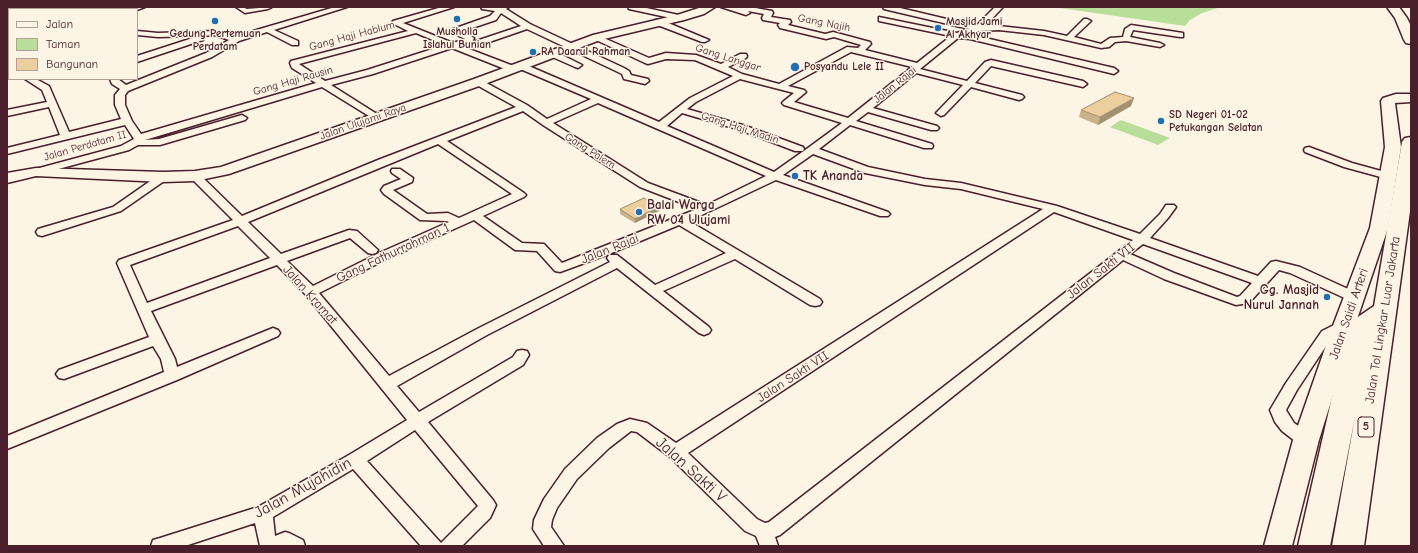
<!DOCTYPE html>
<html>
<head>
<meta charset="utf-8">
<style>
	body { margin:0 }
	#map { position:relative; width:1418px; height:553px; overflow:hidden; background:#fcf5e5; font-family:"Comic Neue",sans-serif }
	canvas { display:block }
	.frame { position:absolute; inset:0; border:8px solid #4a1f2b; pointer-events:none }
	.legend { position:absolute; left:8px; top:8px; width:130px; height:72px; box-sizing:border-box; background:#fcf5e5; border:1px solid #b59f9b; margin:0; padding:5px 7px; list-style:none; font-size:12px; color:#4a1f2b }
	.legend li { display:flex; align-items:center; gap:8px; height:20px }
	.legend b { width:20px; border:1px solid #b59f9b }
</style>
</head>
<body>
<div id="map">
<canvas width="1418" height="553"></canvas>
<div class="frame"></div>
<ul class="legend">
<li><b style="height:5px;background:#fcf5e5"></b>Jalan</li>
<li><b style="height:11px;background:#b9de99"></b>Taman</li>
<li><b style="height:11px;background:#ebcf9f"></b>Bangunan</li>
</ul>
</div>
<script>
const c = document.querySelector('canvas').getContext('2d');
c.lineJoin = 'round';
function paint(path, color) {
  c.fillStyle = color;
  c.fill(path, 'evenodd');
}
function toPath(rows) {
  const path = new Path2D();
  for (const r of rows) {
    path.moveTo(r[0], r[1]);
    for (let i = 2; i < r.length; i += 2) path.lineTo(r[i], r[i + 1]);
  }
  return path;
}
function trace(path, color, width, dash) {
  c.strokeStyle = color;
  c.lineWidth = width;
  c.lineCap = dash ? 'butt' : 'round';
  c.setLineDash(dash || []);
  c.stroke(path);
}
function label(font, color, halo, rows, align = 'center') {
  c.font = font + ' "Comic Neue",sans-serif';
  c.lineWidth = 3;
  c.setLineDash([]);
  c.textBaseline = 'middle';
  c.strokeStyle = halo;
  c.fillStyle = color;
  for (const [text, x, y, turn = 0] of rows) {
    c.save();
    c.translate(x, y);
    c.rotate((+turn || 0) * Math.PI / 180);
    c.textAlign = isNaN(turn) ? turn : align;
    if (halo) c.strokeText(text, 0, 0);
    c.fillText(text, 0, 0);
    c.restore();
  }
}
paint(toPath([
	[1053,7,1221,7,1202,13,1190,20,1185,26],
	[1121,120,1170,138,1158,145,1110,127]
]), '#b9de99');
const street = toPath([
	[130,7,145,7,137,10,129,9,130,7],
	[236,7,245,7,246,9,272,7,268,9,245,13,236,7],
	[335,7,347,7,274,30,298,41,298,45,292,45,267,32,239,41,212,57,128,91,125,95,125,105,132,121,141,134,316,83,292,68,290,63,291,61,408,31,392,23,393,21,442,7,454,7,403,23,453,43,465,39,453,33,453,29,490,16,495,11,482,9,481,7,509,7,506,9,530,24,624,68,629,71,631,75,648,79,649,81,645,84,624,79,622,74,618,72,527,29,469,49,516,67,517,69,516,71,510,71,452,48,373,74,331,85,380,116,382,118,380,120,377,121,322,87,145,140,159,139,242,115,247,118,245,120,160,145,138,145,129,150,36,175,32,174,31,172,32,170,121,146,134,139,125,125,7,154,7,148,60,135,49,107,7,116,7,110,47,102,42,90,25,79,36,79,49,86,69,132,121,119,115,105,115,95,120,89,112,84,110,79,118,79,126,85,206,53,229,40,215,35,201,36,204,38,203,40,137,62,137,56,199,36,158,37,137,35,137,31,158,33,215,31,236,36,335,7],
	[501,13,521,26,461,46,460,45,472,42,474,38,463,31,496,20,501,13],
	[416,33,445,45,367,70,325,81,299,64,416,33],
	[628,7,642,7,683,16,684,18,680,20,629,9,628,7],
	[721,7,750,7,772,11,773,13,771,17,790,20,791,22,788,25,825,34,833,32,870,42,871,44,865,50,917,63,951,36,879,21,879,17,957,33,969,29,884,9,883,7,896,7,976,26,995,7,1003,7,985,26,999,26,1044,31,1067,36,1084,19,1087,19,1091,21,1074,37,1101,44,1110,38,1123,37,1125,29,1131,25,1183,33,1183,37,1180,37,1133,30,1130,37,1160,43,1164,45,1160,47,1126,41,1115,42,1109,47,1101,48,1044,35,999,30,978,31,968,34,1114,68,1118,71,1114,74,970,39,958,38,920,69,967,81,985,62,991,60,1083,81,1087,84,1083,87,991,66,975,83,1022,95,1024,97,1022,99,1019,100,971,87,944,115,941,116,936,113,938,111,963,85,916,73,873,108,937,126,939,128,937,130,931,130,868,112,856,121,932,144,933,146,932,148,924,148,850,125,819,149,868,167,925,179,961,183,1057,206,1140,234,1160,214,1166,205,1174,205,1176,207,1168,218,1150,238,1258,276,1271,262,1276,261,1300,267,1359,294,1361,297,1359,300,1354,301,1349,300,1290,273,1279,270,1249,303,1236,305,1164,279,1123,260,780,535,775,537,778,546,760,546,756,536,745,531,670,457,637,432,631,431,609,448,577,479,557,508,552,520,551,527,564,546,544,546,533,529,534,520,544,499,565,469,597,438,617,424,630,419,647,423,676,443,1043,209,961,189,925,185,865,173,813,154,783,175,888,212,890,214,888,216,880,216,776,180,689,221,820,299,822,302,820,305,815,306,810,305,735,259,663,291,709,327,711,330,709,333,704,335,699,333,617,268,487,335,397,386,419,412,513,357,517,351,522,350,527,351,529,355,523,365,428,422,493,500,496,505,490,518,462,546,421,546,353,469,273,517,275,536,285,532,289,533,303,540,305,546,260,546,255,523,185,546,151,546,153,540,160,538,258,507,349,455,407,420,306,295,277,265,151,311,175,359,177,367,268,330,273,328,278,330,280,333,278,336,177,380,7,449,7,436,164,372,161,359,153,346,64,379,59,378,56,374,59,370,149,337,117,263,119,260,233,220,191,178,190,176,191,174,199,174,242,216,378,160,516,107,475,84,474,82,475,80,481,80,527,105,547,119,591,99,518,68,517,66,518,64,524,64,659,122,690,98,733,76,695,60,666,59,648,64,645,63,594,39,594,35,597,35,649,58,666,53,696,55,721,64,740,54,746,54,747,56,746,58,728,67,742,74,779,84,847,47,858,48,861,45,834,37,826,39,780,28,778,25,780,23,763,20,762,18,764,14,748,11,750,13,746,15,721,7],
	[851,52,912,67,848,118,794,102,806,92,804,90,788,86,851,52],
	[740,79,794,93,784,101,782,103,784,105,842,123,808,148,774,172,667,126,682,113,740,130,795,151,803,151,804,149,803,147,746,126,687,109,696,102,740,79],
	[598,103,766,176,707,205,648,183,553,123,598,103],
	[523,111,543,125,640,187,697,209,562,263,544,244,522,243,483,216,524,197,526,195,524,193,447,141,523,111],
	[438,144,512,194,459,218,448,213,427,214,393,190,412,182,413,178,400,169,392,169,391,171,392,173,401,179,384,186,381,190,384,194,420,220,446,221,449,222,377,254,313,286,287,261,350,238,368,253,372,254,376,253,378,250,357,231,349,230,281,254,248,222,438,144],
	[1054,212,1133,240,769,522,765,523,757,519,688,453,1054,212],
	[474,220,515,250,537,251,555,271,560,272,609,254,679,225,726,253,655,285,617,255,609,255,607,258,610,262,477,329,389,376,319,293,385,260,474,220],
	[238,226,270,258,147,303,130,265,238,226],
	[1143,244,1252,283,1240,296,1237,297,1174,273,1130,254,1143,244],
	[415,430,478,506,441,543,367,461,415,430],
	[655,20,661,20,709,40,705,42,702,42,655,24,655,20],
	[548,51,554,51,582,65,578,68,575,67,548,55,547,53,548,51],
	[1309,147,1352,163,1392,174,1393,176,1388,179,1344,167,1305,152,1304,150,1305,148,1309,147],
	[163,174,167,175,168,177,167,179,121,211,42,236,38,235,36,232,38,229,113,207,159,175,163,174],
	[1334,325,1347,328,1349,331,1347,334,1336,335,1332,337,1297,390,1286,410,1294,423,1312,435,1314,440,1312,445,1306,446,1300,445,1282,431,1275,422,1270,410,1286,383,1322,331,1334,325]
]);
const secondary = toPath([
	[702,7,715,7,704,14,684,20,600,40,482,85,229,174,195,181,163,182,36,176,7,183,7,173,36,168,163,172,195,171,221,167,474,79,593,35,677,15,702,7]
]);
const primary = toPath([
	[1396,94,1411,94,1411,102,1395,103,1401,147,1388,228,1353,331,1319,440,1292,546,1264,546,1293,440,1331,331,1370,228,1385,147,1381,101,1383,98,1396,94]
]);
const highway = toPath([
	[1387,7,1399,7,1407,18,1411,26,1411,44,1406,43,1404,40,1395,18,1387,7],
	[1411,137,1411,204,1364,546,1332,546,1355,417,1330,546,1298,546,1348,327,1352,321,1374,306,1402,142,1405,138,1411,137]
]);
trace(street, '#4a1f2b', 3);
trace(secondary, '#4a1f2b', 3);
trace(primary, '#4a1f2b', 3);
trace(highway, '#4a1f2b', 3);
paint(street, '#fcf5e5');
paint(secondary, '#fcf5e5');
paint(primary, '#fcf5e5');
paint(highway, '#fcf5e5');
paint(toPath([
	[1131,106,1098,125,1079,117,1081,110],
	[620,209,659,211,635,223,620,214]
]), '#cab289');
paint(toPath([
	[1134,98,1131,106,1098,125,1100,117],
	[658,207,659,211,635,223,635,219]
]), '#a4916f');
const building = toPath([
	[1115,92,1134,98,1100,117,1081,110,1115,92],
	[644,198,658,207,635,219,620,209,644,198]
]);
paint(building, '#ebcf9f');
trace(building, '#a4916f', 1);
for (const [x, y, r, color] of [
	[457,19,4,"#1f6fb2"],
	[215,21,4,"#1f6fb2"],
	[938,28,4,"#1f6fb2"],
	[533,52,4,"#1f6fb2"],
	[795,67,5,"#1f6fb2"],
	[1161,121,4,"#1f6fb2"],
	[795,176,4,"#1f6fb2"],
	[639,212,4,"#1f6fb2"],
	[1327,297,4,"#1f6fb2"]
]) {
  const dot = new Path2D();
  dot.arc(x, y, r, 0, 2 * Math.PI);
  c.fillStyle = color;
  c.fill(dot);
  trace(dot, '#fcf5e5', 1.5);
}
label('bold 11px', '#4a1f2b', '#fcf5e5', [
	["Masjid Jami",946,22],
	["Al Akhyar",946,35],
	["Musholla",457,32,"center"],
	["Islahul Bunian",457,45,"center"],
	["Gedung Pertemuan",215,34,"center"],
	["Perdatam",215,47,"center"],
	["RA Daarul Rahman",541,52],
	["Posyandu Lele II",804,67],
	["SD Negeri 01-02",1169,115],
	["Petukangan Selatan",1169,128]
], 'left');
label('11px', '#4a1f2b', '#fcf5e5', [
	["Gang Najih",824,23,11],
	["Gang Haji Hablum",352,36,-15],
	["Gang Langgar",728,58,18],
	["Gang Haji Rausin",293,81,-16],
	["Jalan Rajai",895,85,-39],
	["Jalan Ulujami Raya",363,122,-19],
	["Gang Haji Madin",740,128,18],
	["Jalan Perdatam II",85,146,-16],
	["Gang Palem",590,151,32]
]);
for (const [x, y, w] of [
	[1366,427,16]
]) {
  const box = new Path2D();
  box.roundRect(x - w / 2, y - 10, w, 20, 3);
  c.fillStyle = '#fcf5e5';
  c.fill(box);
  trace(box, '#4a1f2b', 1);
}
label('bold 12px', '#4a1f2b', null, [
	["5",1366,427]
]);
label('bold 13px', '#4a1f2b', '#fcf5e5', [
	["TK Ananda",803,176],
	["Balai Warga",647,205],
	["RW 04 Ulujami",647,220],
	["Gg. Masjid",1319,290,"right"],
	["Nurul Jannah",1319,305,"right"]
], 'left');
label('13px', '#4a1f2b', '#fcf5e5', [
	["Jalan Rajai",610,249,-22],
	["Gang Fathurrahman 1",393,253,-25],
	["Jalan Sakti VII",1101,271,-38],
	["Jalan Kramat",310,295,48],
	["Jalan Saidi Arteri",1349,314,-71],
	["Jalan Tol Lingkar Luar Jakarta",1383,320,-81],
	["Jalan Sakti VII",793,377,-33]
]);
label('16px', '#4a1f2b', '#fcf5e5', [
	["Jalan Sakti V",691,470,42],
	["Jalan Mujahidin",303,488,-29]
]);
</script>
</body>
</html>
